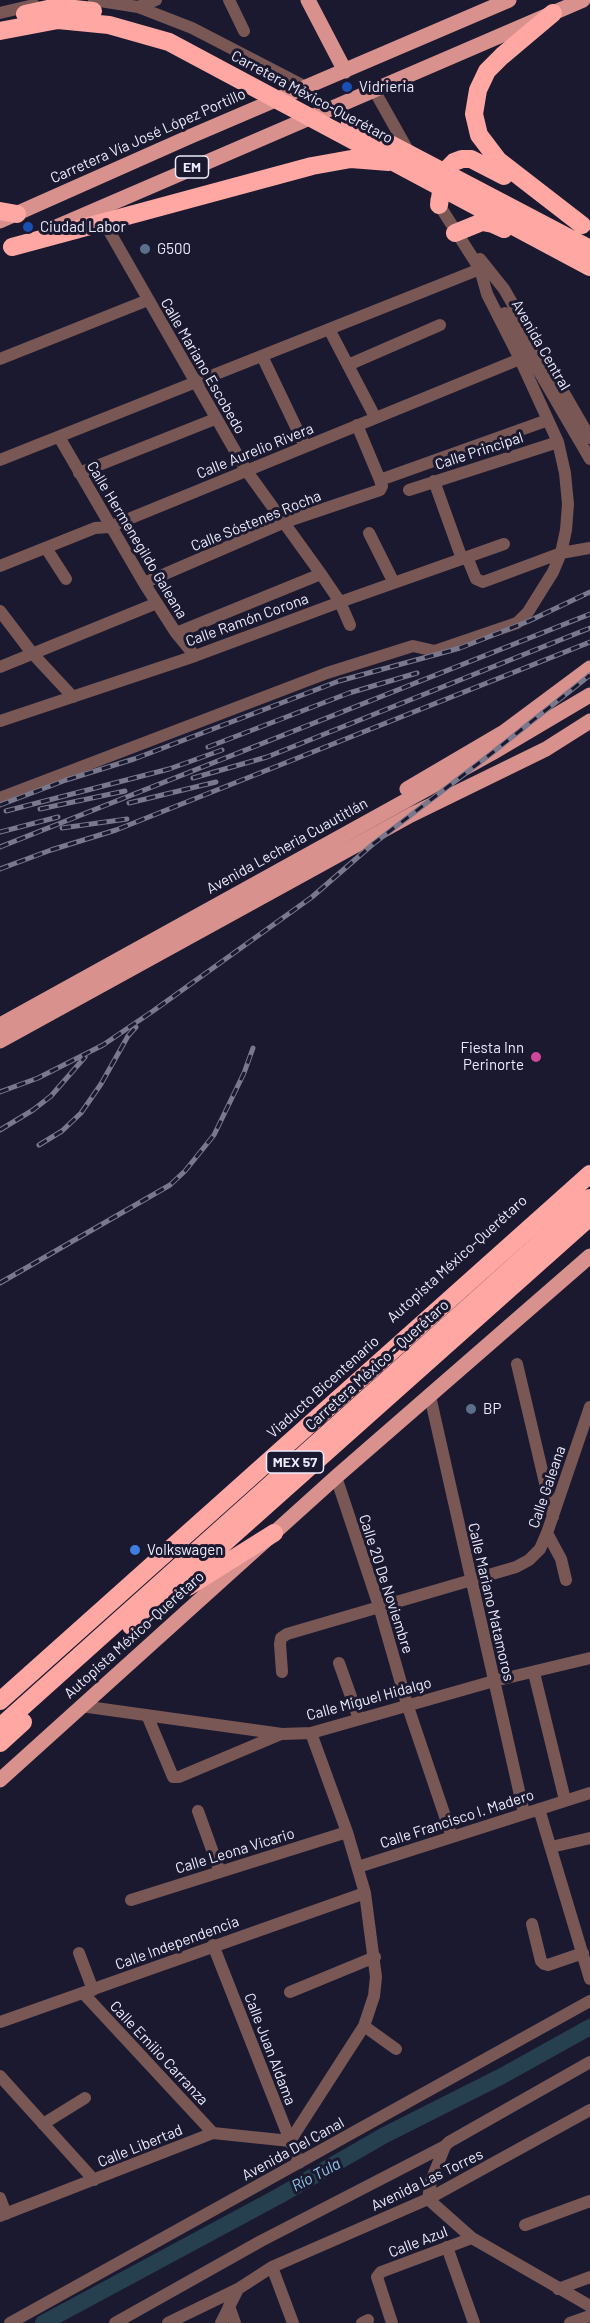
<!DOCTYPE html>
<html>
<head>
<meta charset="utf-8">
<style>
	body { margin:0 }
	canvas { display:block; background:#1a1930 }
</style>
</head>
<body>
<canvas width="590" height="2323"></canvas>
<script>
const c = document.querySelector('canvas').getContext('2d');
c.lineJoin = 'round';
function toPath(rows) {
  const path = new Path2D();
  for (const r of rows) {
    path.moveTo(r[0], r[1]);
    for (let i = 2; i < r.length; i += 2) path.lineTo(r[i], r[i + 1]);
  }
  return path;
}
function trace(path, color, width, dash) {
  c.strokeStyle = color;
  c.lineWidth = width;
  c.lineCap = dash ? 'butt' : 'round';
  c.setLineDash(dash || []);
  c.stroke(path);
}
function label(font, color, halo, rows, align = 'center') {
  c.font = font + ' Barlow,sans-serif';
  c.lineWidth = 6;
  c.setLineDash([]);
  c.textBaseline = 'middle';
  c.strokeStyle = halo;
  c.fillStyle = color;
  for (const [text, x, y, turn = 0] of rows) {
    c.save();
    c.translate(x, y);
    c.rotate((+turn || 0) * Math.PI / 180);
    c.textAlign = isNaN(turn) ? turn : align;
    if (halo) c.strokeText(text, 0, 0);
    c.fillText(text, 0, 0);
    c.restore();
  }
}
trace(toPath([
	[43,2323,279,2196,383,2136,502,2076,590,2027]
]), '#264050', 16);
trace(toPath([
	[94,0,138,7,192,28,306,87],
	[229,0,244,31],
	[138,7,156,0],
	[0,13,34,5],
	[374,90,410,154],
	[436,200,483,274],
	[108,229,246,470,321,574,340,602,350,625],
	[480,259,504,289,590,438],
	[505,313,590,459],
	[329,329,375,417],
	[262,356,305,446],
	[0,359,148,300],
	[348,365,440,325],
	[59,437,144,583,176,633,195,656],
	[0,460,480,269,487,294,520,359,558,442,565,473,568,504,566,530,561,553,553,572,528,612,517,623,435,651,413,646,327,673,0,798],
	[79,473,215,419],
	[380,480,548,420],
	[434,481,462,559],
	[409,490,558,442],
	[369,533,394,583],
	[46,548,66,579],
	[467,557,476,579,483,582,561,553,590,548],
	[0,566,95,528,109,527,520,359],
	[144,583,285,522,380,490,382,486,380,480,357,425],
	[0,611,32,653,73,697],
	[176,633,321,574],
	[0,667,157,603],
	[0,721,195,656,340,602,504,544],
	[517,1364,553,1517],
	[430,1396,524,1813],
	[336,1477,379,1606,407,1704,452,1837],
	[547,1533,561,1559,566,1580],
	[339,1663,359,1719],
	[282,1672,280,1644,281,1638,287,1634,516,1567,529,1560,540,1549,547,1533,590,1407],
	[534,1673,565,1800],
	[81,1706,282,1734,311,1733,494,1681,590,1658],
	[147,1715,173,1777,179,1777,281,1734],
	[539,1809,590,1979],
	[198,1811,220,1872],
	[551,1847,590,1838],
	[358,1867,590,1793],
	[131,1900,347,1832],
	[532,1924,541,1961,544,1964,548,1965,583,1953],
	[213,1945,299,2163],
	[79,1953,93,1990],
	[290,1992,375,1957],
	[83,1993,213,2133],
	[0,2022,365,1893],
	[364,2026,396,2049],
	[590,2062,449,2142,445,2146,431,2181,428,2199,472,2238,590,2306],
	[0,2076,94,2180],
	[43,2124,85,2098],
	[0,2198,6,2214],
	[0,2216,213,2133,290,2141,364,2026,374,1996,376,1977,365,1893,347,1832,311,1733],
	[525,2225,590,2201],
	[447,2247,474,2323],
	[272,2267,293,2323],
	[558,2289,590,2277],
	[229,2306,235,2323],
	[10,2323,590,2001],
	[115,2323,261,2241,445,2146],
	[168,2323,238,2289,272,2267,428,2199,590,2110],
	[221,2323,238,2289],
	[362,2323,368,2320],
	[392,2323,377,2277,381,2272,472,2238],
	[570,2323,590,2316]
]), '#795754', 12);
trace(toPath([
	[308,0,345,71],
	[0,221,189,137,509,0],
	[47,231,583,0],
	[407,789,504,732,590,668],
	[0,1025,492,753,590,695],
	[0,1041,411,815,546,749,590,721],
	[0,1780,336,1477,590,1256]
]), '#d9918d', 15);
trace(toPath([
	[553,13,502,56,487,71,478,90,474,114,479,135,498,160,582,225],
	[25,14,57,7,93,11],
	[0,31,58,20,109,25,169,42,590,267],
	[350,123,590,249],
	[439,205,444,172,454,162,462,159,471,159,504,176],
	[0,211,17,214],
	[455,233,482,222,493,224,504,229],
	[12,247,312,166,351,159,389,162],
	[188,1587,274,1533],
	[131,1626,590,1217],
	[0,1701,590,1174],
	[0,1727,590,1198],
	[0,1743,23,1722]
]), '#ffa8a3', 18);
const rail = toPath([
	[208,747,349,693,417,673],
	[193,778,267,757,590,628],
	[129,803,216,782],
	[0,805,66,780,134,759,339,681,460,648,529,621,590,592],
	[40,809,125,791],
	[6,811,169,769,222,750],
	[62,828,127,819],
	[0,832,58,817],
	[0,847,590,614],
	[0,869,51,850,116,830,590,642],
	[0,1092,38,1078,103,1045,153,1011,312,897,373,844,492,753,590,675],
	[0,1130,33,1110,51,1096,85,1057],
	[39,1145,62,1131,81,1113,101,1084,128,1036,136,1027],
	[0,1283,170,1185,185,1171,214,1135,244,1073,253,1048]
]);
trace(rail, '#79788c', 5);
trace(rail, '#1a1930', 3, [9]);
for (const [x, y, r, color] of [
	[347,87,6,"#1a4fb4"],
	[28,227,6,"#1a4fb4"],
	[145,249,6,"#5c6f8a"],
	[536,1057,6,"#d1479c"],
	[471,1409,6,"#5c6f8a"],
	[135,1550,6,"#3f7fe0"]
]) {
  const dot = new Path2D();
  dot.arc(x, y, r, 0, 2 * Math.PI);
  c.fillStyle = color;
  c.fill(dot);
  trace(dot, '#1a1930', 2);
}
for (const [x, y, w] of [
	[192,167,33],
	[295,1462,57]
]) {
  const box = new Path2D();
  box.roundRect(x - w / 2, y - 11, w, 22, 4.5);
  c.fillStyle = '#1a1930';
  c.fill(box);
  trace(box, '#ececfd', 1.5);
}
label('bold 14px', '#ececfd', null, [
	["EM",192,167],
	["MEX 57",295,1462]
]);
label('15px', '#ececfd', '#1a1930', [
	["Vidrieria",359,87],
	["Ciudad Labor",40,227],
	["G500",157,249],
	["Fiesta Inn",524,1048,"right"],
	["Perinorte",524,1065,"right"],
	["BP",483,1409],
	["Volkswagen",147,1550]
], 'left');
label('15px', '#ececfd', '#1a1930', [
	["Carretera México-Querétaro",312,97,28],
	["Carretera Vía José López Portillo",148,136,-24],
	["Avenida Central",541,345,60],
	["Calle Mariano Escobedo",203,366,60],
	["Calle Aurelio Rivera",255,451,-22],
	["Calle Principal",479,451,-18],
	["Calle Sóstenes Rocha",256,521,-22],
	["Calle Hermenegildo Galeana",137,540,59],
	["Calle Ramón Corona",247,620,-20],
	["Avenida Lecheria Cuautitlán",287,846,-29],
	["Autopista México-Querétaro",457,1259,-42],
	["Carretera México - Querétaro",377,1365,-42],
	["Viaducto Bicentenario",323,1387,-42],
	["Calle Galeana",547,1487,-71],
	["Calle 20 De Noviembre",386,1584,72],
	["Calle Mariano Matamoros",491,1602,77],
	["Autopista México-Querétaro",134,1635,-42],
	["Calle Miguel Hidalgo",369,1699,-15],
	["Calle Francisco I. Madero",457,1819,-18],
	["Calle Leona Vicario",235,1851,-17],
	["Calle Independencia",177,1943,-20],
	["Calle Juan Aldama",270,2049,69],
	["Calle Emilio Carranza",159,2053,47],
	["Calle Libertad",140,2146,-22],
	["Avenida Del Canal",293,2149,-29],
	["Avenida Las Torres",427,2180,-26],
	["Calle Azul",418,2242,-21]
]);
label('italic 16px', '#93c7e9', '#1a1930', [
	["Río Tula",316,2175,-28]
]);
</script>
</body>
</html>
